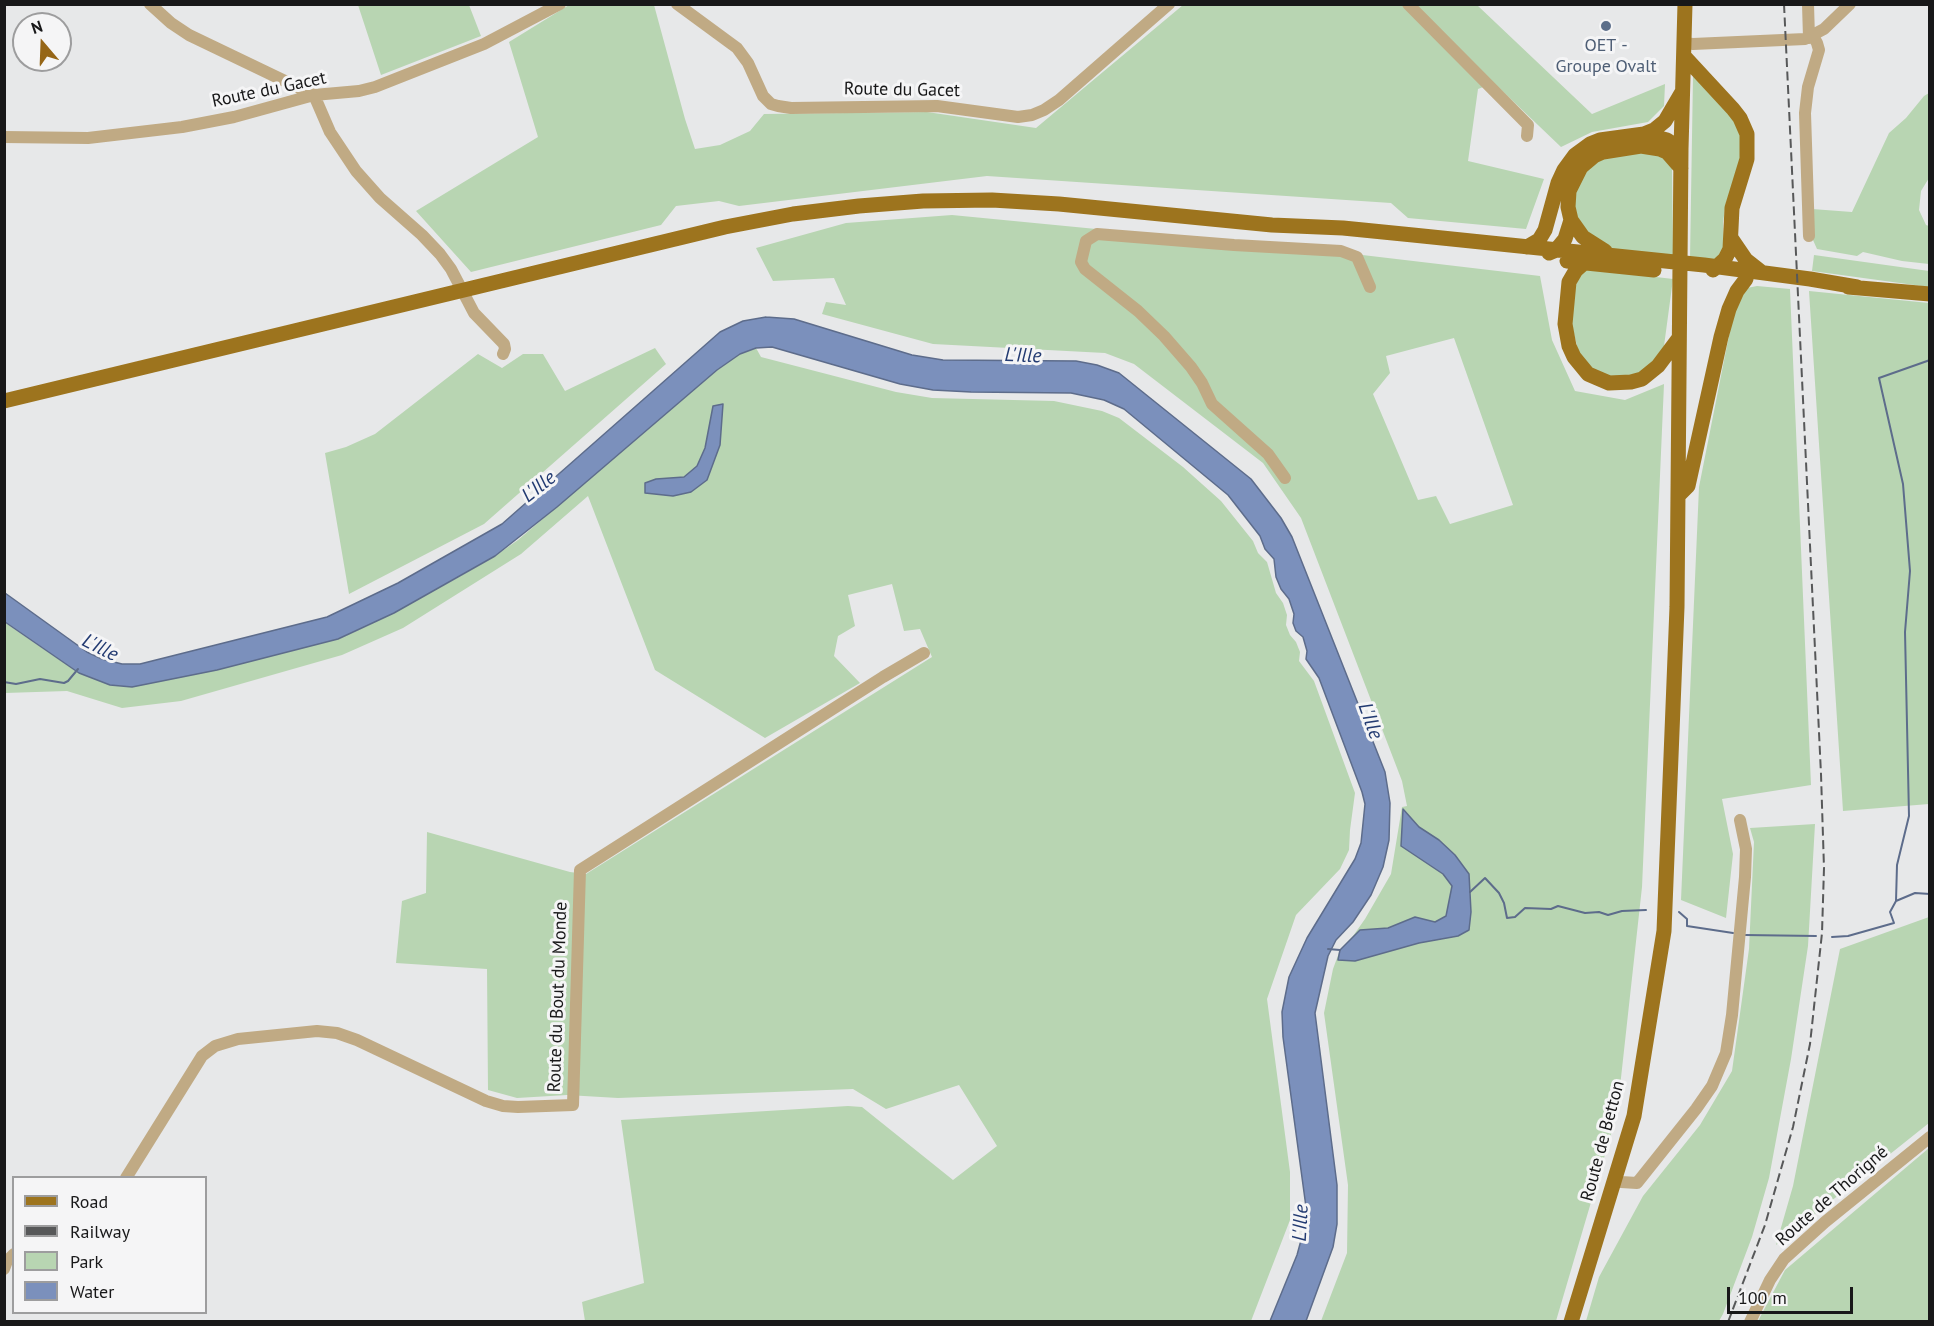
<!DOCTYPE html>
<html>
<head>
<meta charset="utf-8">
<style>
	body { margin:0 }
	#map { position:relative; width:1934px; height:1326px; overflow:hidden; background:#e7e8e9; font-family:"PT Sans",sans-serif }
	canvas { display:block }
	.frame { position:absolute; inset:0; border:6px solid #181819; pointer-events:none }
	.legend { position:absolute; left:12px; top:1176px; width:195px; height:138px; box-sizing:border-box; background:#f5f5f6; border:2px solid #9d9d9e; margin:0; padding:8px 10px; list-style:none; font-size:18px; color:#181819 }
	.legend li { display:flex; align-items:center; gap:12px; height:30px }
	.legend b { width:30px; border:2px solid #9d9d9e }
	.north { position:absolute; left:12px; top:12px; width:60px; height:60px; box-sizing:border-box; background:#f5f5f6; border:2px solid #9d9d9e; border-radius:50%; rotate:341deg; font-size:16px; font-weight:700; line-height:24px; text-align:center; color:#181819 }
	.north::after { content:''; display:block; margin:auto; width:21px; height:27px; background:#966617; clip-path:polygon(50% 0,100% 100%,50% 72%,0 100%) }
	.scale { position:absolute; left:1727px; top:1287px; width:126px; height:27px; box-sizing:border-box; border:3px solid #181819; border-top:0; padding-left:8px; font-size:18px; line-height:21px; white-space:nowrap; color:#181819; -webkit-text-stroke:4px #f5f5f6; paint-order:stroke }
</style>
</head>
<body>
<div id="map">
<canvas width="1934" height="1326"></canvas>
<div class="frame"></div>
<ul class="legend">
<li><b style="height:8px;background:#9d741e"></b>Road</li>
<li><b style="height:8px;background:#575859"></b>Railway</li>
<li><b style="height:16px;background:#b8d5b2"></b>Park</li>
<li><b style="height:16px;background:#7b90bc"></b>Water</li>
</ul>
<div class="north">N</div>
<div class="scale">100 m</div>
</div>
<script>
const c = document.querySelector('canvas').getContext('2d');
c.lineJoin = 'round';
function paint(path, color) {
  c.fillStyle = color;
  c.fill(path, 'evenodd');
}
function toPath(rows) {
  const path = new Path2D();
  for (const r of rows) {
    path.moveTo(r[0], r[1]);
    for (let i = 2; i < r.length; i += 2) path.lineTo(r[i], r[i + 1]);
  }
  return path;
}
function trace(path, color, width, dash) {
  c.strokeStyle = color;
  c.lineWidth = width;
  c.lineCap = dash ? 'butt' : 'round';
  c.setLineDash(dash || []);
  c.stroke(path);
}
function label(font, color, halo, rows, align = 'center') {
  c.font = font + ' "PT Sans",sans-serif';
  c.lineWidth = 6;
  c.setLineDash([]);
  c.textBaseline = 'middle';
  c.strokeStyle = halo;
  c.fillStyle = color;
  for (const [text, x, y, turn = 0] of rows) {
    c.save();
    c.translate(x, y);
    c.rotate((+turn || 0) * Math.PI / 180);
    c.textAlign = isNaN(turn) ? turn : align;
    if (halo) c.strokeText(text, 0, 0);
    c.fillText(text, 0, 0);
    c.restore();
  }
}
paint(toPath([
	[358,5,469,5,481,36,381,75],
	[569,5,654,5,685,119,695,149,720,145,750,131,764,114,927,112,1036,128,1183,5,1477,5,1592,114,1665,84,1664,106,1648,122,1592,132,1561,147,1494,83,1478,89,1468,161,1544,179,1526,229,1408,218,1391,203,987,176,739,206,719,201,676,206,661,225,471,272,416,211,538,137,509,42],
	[1693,76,1739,125,1742,144,1741,159,1726,203,1723,222,1724,251,1717,259,1690,259],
	[1929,93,1929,178,1921,191,1919,210,1926,225,1929,226,1929,264,1902,261,1863,252,1857,256,1817,249,1813,240,1812,209,1852,212,1889,133,1906,118,1924,96],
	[1634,150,1665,155,1672,166,1673,257,1608,248,1592,241,1574,211,1573,193,1592,162],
	[952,215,1354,254,1540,276,1552,340,1575,391,1625,400,1664,384,1642,887,1617,1114,1556,1321,1321,1321,1347,1253,1348,1185,1324,1013,1333,969,1340,950,1353,936,1365,919,1391,874,1402,807,1407,806,1402,781,1301,518,1263,463,1134,364,1105,353,933,344,822,314,826,302,846,305,834,278,773,281,756,248,846,223],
	[1454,338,1513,505,1450,524,1436,496,1418,500,1373,394,1390,373,1386,356],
	[1814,255,1929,271,1929,287,1812,271],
	[1589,269,1673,279,1664,346,1654,362,1640,373,1620,377,1603,376,1588,368,1579,354,1571,322,1572,294,1581,273],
	[1757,286,1790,289,1811,785,1722,799,1733,854,1726,918,1681,900,1699,487,1734,310,1747,288],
	[1809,291,1929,303,1929,804,1843,811],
	[655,348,666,364,484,524,349,594,325,453,346,447,375,434,478,354,502,368,523,354,543,354,565,391],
	[756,348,761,357,896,392,932,398,1054,401,1102,411,1119,418,1183,467,1221,501,1253,541,1258,553,1267,562,1276,593,1283,603,1287,615,1286,625,1290,635,1296,642,1300,652,1299,661,1314,681,1355,793,1350,830,1349,850,1340,869,1296,915,1267,999,1290,1172,1290,1220,1251,1321,585,1321,582,1302,644,1283,621,1120,848,1106,862,1107,953,1180,997,1146,959,1085,886,1109,853,1089,618,1098,567,1095,517,1098,488,1090,487,969,396,963,402,901,426,893,427,832,570,872,586,874,932,657,920,629,904,631,892,584,848,595,855,626,838,636,834,656,860,683,765,738,655,670,588,496,521,554,403,628,342,655,181,701,122,708,67,691,5,693,4,622,79,673,110,685,132,687,338,639,367,626,457,578,495,556,518,540,717,370,740,354],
	[1815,824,1808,946,1791,1059,1769,1178,1752,1237,1723,1314,1719,1321,1586,1321,1599,1277,1643,1196,1700,1125,1732,1071,1749,949,1754,842,1750,828],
	[1929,917,1929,1123,1776,1245,1793,1186,1840,949],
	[1929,1148,1929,1321,1758,1321,1785,1270]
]), '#b8d5b2');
const water = toPath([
	[766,317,794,319,912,355,943,360,1076,361,1097,365,1119,373,1251,479,1281,518,1292,537,1385,772,1390,803,1389,840,1383,867,1371,895,1353,922,1336,940,1328,956,1315,1013,1337,1185,1337,1224,1333,1247,1306,1321,1270,1321,1297,1255,1303,1233,1306,1207,1283,1037,1282,1012,1289,977,1307,938,1355,859,1361,843,1365,804,1362,792,1319,678,1306,659,1307,651,1303,637,1296,631,1293,623,1294,614,1289,599,1281,589,1276,577,1274,559,1265,549,1260,536,1228,495,1124,409,1104,400,1071,393,971,392,933,390,900,384,772,347,756,348,740,354,717,370,557,507,495,556,394,613,338,639,217,670,132,687,110,685,79,673,5,622,5,593,87,652,102,659,122,664,140,664,327,617,398,583,502,524,720,332,743,321,766,317],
	[723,404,720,445,707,480,691,492,673,496,645,493,645,483,656,479,684,477,697,466,705,448,713,406,723,404],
	[1403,809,1419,827,1439,840,1455,855,1469,874,1471,912,1469,930,1458,936,1419,943,1355,961,1338,960,1340,950,1360,930,1388,928,1415,917,1435,922,1446,916,1452,886,1443,874,1401,846,1403,809]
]);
paint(water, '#7b90bc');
trace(water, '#5d6c8b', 1.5);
trace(toPath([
	[4,682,16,684,40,679,64,683,68,681,78,669],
	[1470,892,1485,878,1499,893,1504,903,1507,918,1515,917,1525,908,1551,909,1558,906,1585,913,1599,912,1608,915,1622,911,1646,910],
	[1896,901,1897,865,1909,816,1905,632,1910,571,1903,484,1879,378,1930,360],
	[1679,912,1687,919,1687,926,1733,933],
	[1745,935,1816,936],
	[1832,937,1848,936,1894,923,1890,912,1896,901,1915,893,1930,894],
	[1328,949,1340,950]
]), '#5d6c8b', 2);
trace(toPath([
	[150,4,171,23,189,35,314,95,330,132,356,171,380,198,422,235,440,254,451,269,474,313,504,344,505,349,503,354],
	[677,4,737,48,748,63,763,96,771,104,778,106,791,108,937,106,1018,117,1032,115,1044,110,1059,100,1169,4],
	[1408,4,1528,125,1527,136],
	[1808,4,1809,38],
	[1684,43,1693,44,1805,39,1824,29,1850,4],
	[4,137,88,138,182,127,234,117,314,95,359,91,375,87,484,44,560,4],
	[1809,236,1805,113,1808,87,1819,50,1817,43,1813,36],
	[1285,478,1268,454,1212,404,1202,383,1191,367,1164,336,1138,311,1085,269,1081,262,1086,241,1097,234,1234,245,1341,251,1357,257,1370,287],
	[126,1178,202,1056,215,1046,238,1039,317,1031,337,1033,357,1040,486,1101,503,1106,518,1107,573,1105,580,870,883,677,924,653],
	[1615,1178,1621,1182,1637,1183,1696,1109,1712,1086,1726,1053,1732,1015,1745,877,1746,849,1740,820],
	[4,1269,7,1261,14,1254],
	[1750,1322,1770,1280,1784,1259,1825,1222,1930,1137]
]), '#c0aa84', 12);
trace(toPath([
	[1684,56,1733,109,1740,118,1747,134,1747,159,1732,208,1730,249,1725,259,1713,270],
	[1644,134,1667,140,1681,149],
	[1731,238,1746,260,1760,271],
	[1527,247,1539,240,1545,230,1558,183,1564,170,1575,155,1590,144,1600,140,1644,134,1654,130,1665,121,1682,92],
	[1605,251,1583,237,1571,220,1568,207,1569,191,1581,167,1594,156,1603,152,1641,146,1660,149,1667,152,1681,168],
	[1549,253,1556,250,1565,239,1571,220],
	[1567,261,1654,270],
	[1584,263,1576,270,1569,282,1565,324,1569,346,1574,357,1588,374,1609,383,1631,382,1642,379,1658,366,1679,338],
	[1848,287,1930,294],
	[4,401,725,227,793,214,859,206,923,201,992,200,1059,204,1272,225,1343,228,1413,235,1704,265,1810,279,1857,287],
	[1678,496,1688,486,1721,337,1729,309,1737,291,1746,279],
	[1571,1322,1634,1116,1664,931,1677,607,1681,149,1685,4]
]), '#9d741e', 15);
trace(toPath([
	[1728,1322,1765,1225,1793,1127,1810,1044,1822,933,1824,868,1821,774,1784,4]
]), '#575859', 2, [9, 4.5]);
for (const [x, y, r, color] of [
	[1606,26,6,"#5c6f8a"]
]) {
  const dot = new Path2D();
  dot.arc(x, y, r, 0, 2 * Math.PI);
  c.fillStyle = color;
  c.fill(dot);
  trace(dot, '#f5f5f6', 2);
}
label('18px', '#4e5e75', '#f5f5f6', [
	["OET -",1606,46],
	["Groupe Ovalt",1606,67]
]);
label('18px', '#181819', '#f5f5f6', [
	["Route du Gacet",269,90,-12],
	["Route du Gacet",902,90,1],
	["Route du Bout du Monde",558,997,-88],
	["Route de Betton",1603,1141,-75],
	["Route de Thorigné",1832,1196,-41]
]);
label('italic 20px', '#233b72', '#f5f5f6', [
	["L'Ille",1023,356,2],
	["L'Ille",539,487,-38],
	["L'Ille",100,648,27],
	["L'Ille",1370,721,70],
	["L'Ille",1301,1223,-87]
]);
</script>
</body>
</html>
